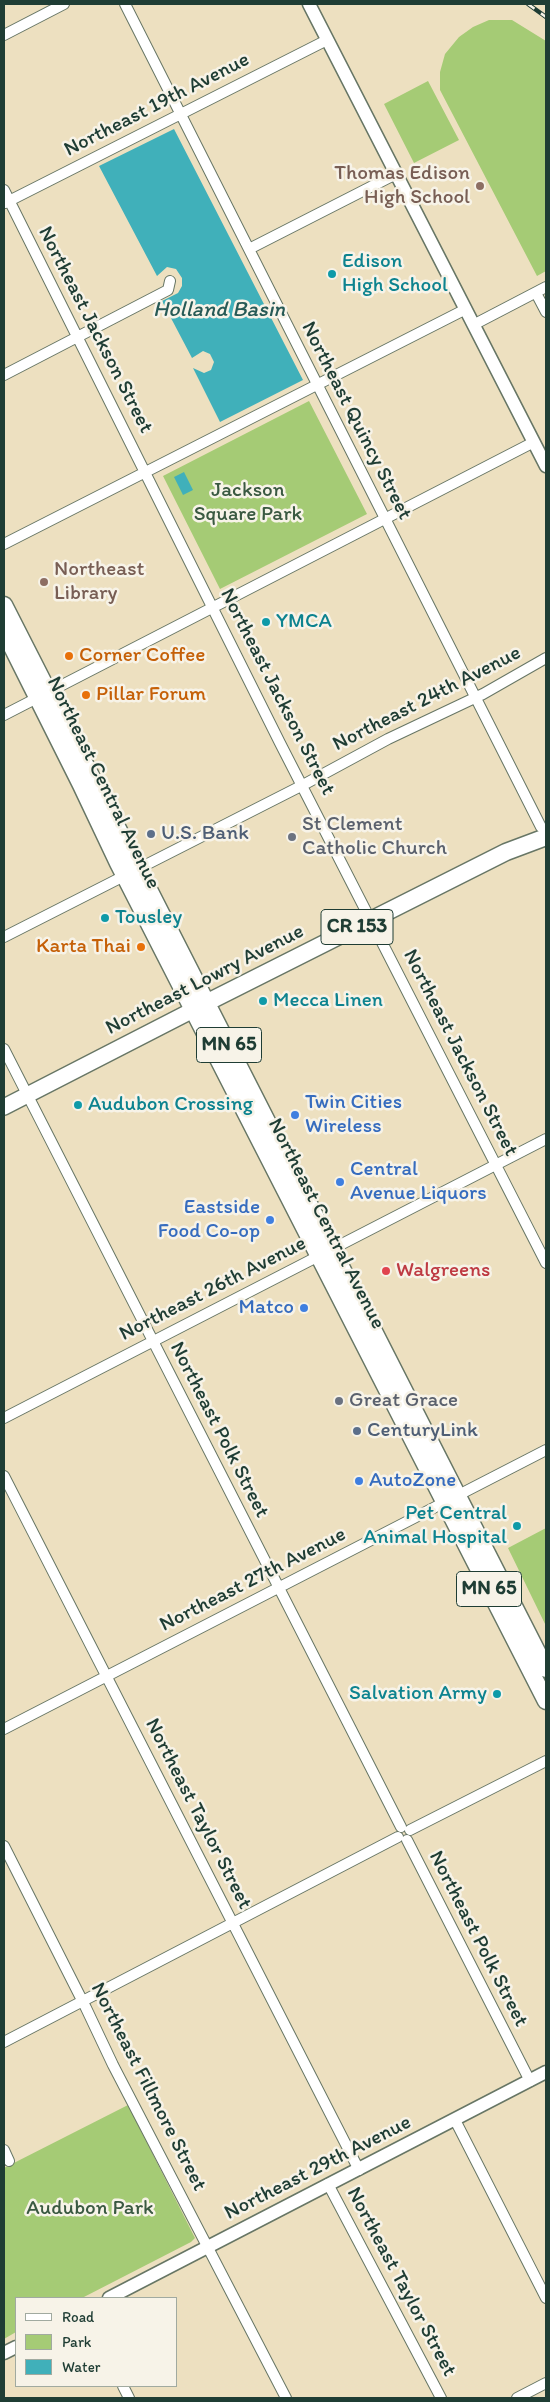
<!DOCTYPE html>
<html>
<head>
<meta charset="utf-8">
<style>
	body { margin:0 }
	#map { position:relative; width:550px; height:2402px; overflow:hidden; background:#ede0c0; font-family:Itim,sans-serif }
	canvas { display:block }
	.frame { position:absolute; inset:0; border:5px solid #1f3d34; pointer-events:none }
	.legend { position:absolute; left:15px; top:2297px; width:162px; height:90px; box-sizing:border-box; background:#f7f3e8; border:1px solid #a1aaa0; margin:0; padding:6px 9px; list-style:none; font-size:15px; color:#1f3d34 }
	.legend li { display:flex; align-items:center; gap:10px; height:25px }
	.legend b { width:25px; border:1px solid #a1aaa0 }
</style>
</head>
<body>
<div id="map">
<canvas width="550" height="2402"></canvas>
<div class="frame"></div>
<ul class="legend">
<li><b style="height:6px;background:#fff"></b>Road</li>
<li><b style="height:14px;background:#a5cb75"></b>Park</li>
<li><b style="height:14px;background:#40b0ba"></b>Water</li>
</ul>
</div>
<script>
const c = document.querySelector('canvas').getContext('2d');
c.lineJoin = 'round';
function paint(path, color) {
  c.fillStyle = color;
  c.fill(path, 'evenodd');
}
function toPath(rows) {
  const path = new Path2D();
  for (const r of rows) {
    path.moveTo(r[0], r[1]);
    for (let i = 2; i < r.length; i += 2) path.lineTo(r[i], r[i + 1]);
  }
  return path;
}
function trace(path, color, width, dash) {
  c.strokeStyle = color;
  c.lineWidth = width;
  c.lineCap = dash ? 'butt' : 'round';
  c.setLineDash(dash || []);
  c.stroke(path);
}
function label(font, color, halo, rows, align = 'center') {
  c.font = font + ' Itim,sans-serif';
  c.lineWidth = 5;
  c.setLineDash([]);
  c.textBaseline = 'middle';
  c.strokeStyle = halo;
  c.fillStyle = color;
  for (const [text, x, y, turn = 0] of rows) {
    c.save();
    c.translate(x, y);
    c.rotate((+turn || 0) * Math.PI / 180);
    c.textAlign = isNaN(turn) ? turn : align;
    if (halo) c.strokeText(text, 0, 0);
    c.fillText(text, 0, 0);
    c.restore();
  }
}
paint(toPath([
	[489,20,512,20,546,41,546,271,537,276,440,90,440,72,445,54,459,37,473,27],
	[428,81,459,140,414,163,384,104],
	[309,401,367,514,220,589,163,476],
	[546,1528,546,1626,508,1548],
	[128,2105,195,2238,191,2242,82,2298,16,2298,16,2332,4,2339,4,2168]
]), '#a5cb75');
paint(toPath([
	[174,129,303,380,220,422,193,368,204,373,211,370,214,362,210,354,203,351,192,358,162,301,178,293,182,286,182,278,176,269,167,267,157,276,99,166],
	[184,472,193,490,183,495,174,477]
]), '#40b0ba');
const minor = toPath([
	[125,4,541,827],
	[4,35,64,4],
	[4,190,280,743,546,1263],
	[5,203,327,40],
	[249,249,396,174],
	[536,293,546,312],
	[475,324,546,287],
	[4,375,168,290,170,281],
	[4,544,466,309],
	[4,715,534,442],
	[4,937,303,785,388,739,483,694,546,658],
	[4,1049,401,1827],
	[4,1418,546,1139],
	[4,1476,359,2170],
	[4,1729,546,1450],
	[410,1830,546,1761],
	[407,1840,530,2081],
	[4,1846,86,2008,113,2065,286,2398],
	[4,2042,398,1837],
	[455,2120,546,2298],
	[4,2150,9,2161],
	[328,2184,441,2398],
	[123,2386,129,2398],
	[517,2398,546,2383]
]);
const tertiary = toPath([
	[309,4,546,466],
	[109,2298,546,2072],
	[4,2353,16,2347]
]);
const secondary = toPath([
	[4,1107,193,1010]
]);
const primary = toPath([
	[4,605,546,1669],
	[4,631,81,785,118,863,546,1701],
	[198,1007,506,852,546,837]
]);
trace(minor, '#677665', 12);
trace(tertiary, '#677665', 15);
trace(secondary, '#677665', 18);
trace(primary, '#677665', 19);
trace(minor, '#fff', 10);
trace(tertiary, '#fff', 12);
trace(secondary, '#fff', 15);
trace(primary, '#fff', 16);
const rail = toPath([
	[528,4,546,17]
]);
trace(rail, '#1f3d34', 4.5);
trace(rail, '#f7f3e8', 2.5, [8]);
for (const [x, y, r, color] of [
	[480,186,5,"#8d6e63"],
	[332,274,5,"#0f9aa8"],
	[44,582,5,"#8d6e63"],
	[266,622,5,"#0f9aa8"],
	[69,656,5,"#e8710a"],
	[86,695,5,"#e8710a"],
	[151,834,5,"#5c6f8a"],
	[292,837,5,"#6b7280"],
	[105,918,5,"#0f9aa8"],
	[141,947,5,"#e8710a"],
	[263,1001,5,"#0f9aa8"],
	[78,1105,5,"#0f9aa8"],
	[295,1115,5,"#3f7fe0"],
	[340,1182,5,"#3f7fe0"],
	[270,1220,5,"#3f7fe0"],
	[386,1271,5,"#e0444e"],
	[304,1308,5,"#3f7fe0"],
	[339,1401,5,"#6b7280"],
	[357,1431,5,"#5c6f8a"],
	[359,1481,5,"#3f7fe0"],
	[517,1526,5,"#0f9aa8"],
	[497,1694,5,"#0f9aa8"]
]) {
  const dot = new Path2D();
  dot.arc(x, y, r, 0, 2 * Math.PI);
  c.fillStyle = color;
  c.fill(dot);
  trace(dot, '#f7f3e8', 2);
}
for (const [x, y, w] of [
	[357,927,72],
	[229,1045,65],
	[489,1589,65]
]) {
  const box = new Path2D();
  box.roundRect(x - w / 2, y - 17.5, w, 35, 4);
  c.fillStyle = '#f7f3e8';
  c.fill(box);
  trace(box, '#1f3d34', 1);
}
label('bold 20px', '#1f3d34', null, [
	["CR 153",357,927],
	["MN 65",229,1045],
	["MN 65",489,1589]
]);
label('21px', '#1f3d34', '#f7f3e8', [
	["Northeast 19th Avenue",157,105,-27],
	["Northeast Jackson Street",95,330,63],
	["Northeast Quincy Street",356,421,63],
	["Northeast Jackson Street",277,692,63],
	["Northeast 24th Avenue",427,699,-27],
	["Northeast Central Avenue",103,783,64],
	["Northeast Lowry Avenue",205,980,-27],
	["Northeast Jackson Street",460,1053,63],
	["Northeast Central Avenue",326,1224,63],
	["Northeast 26th Avenue",213,1289,-27],
	["Northeast Polk Street",219,1430,63],
	["Northeast 27th Avenue",253,1580,-27],
	["Northeast Taylor Street",198,1814,63],
	["Northeast Polk Street",478,1939,63],
	["Northeast Fillmore Street",148,2087,63],
	["Northeast 29th Avenue",318,2168,-27],
	["Northeast Taylor Street",401,2282,62]
]);
label('21px', '#785e54', '#f7f3e8', [
	["Thomas Edison",470,174],
	["High School",470,198],
	["Northeast",54,570,"left"],
	["Library",54,594,"left"]
], 'right');
label('21px', '#0d838f', '#f7f3e8', [
	["Edison",342,262],
	["High School",342,286],
	["YMCA",276,622],
	["Tousley",115,918],
	["Mecca Linen",273,1001],
	["Audubon Crossing",88,1105],
	["Pet Central",507,1514,"right"],
	["Animal Hospital",507,1538,"right"],
	["Salvation Army",487,1694,"right"]
], 'left');
label('21px', '#3a5941', '#f7f3e8', [
	["Jackson",248,491],
	["Square Park",248,515],
	["Audubon Park",90,2209]
]);
label('21px', '#c56008', '#f7f3e8', [
	["Corner Coffee",79,656],
	["Pillar Forum",96,695],
	["Karta Thai",131,947,"right"]
], 'left');
label('21px', '#5b616d', '#f7f3e8', [
	["St Clement",302,825],
	["Catholic Church",302,849],
	["Great Grace",349,1401]
], 'left');
label('21px', '#4e5e75', '#f7f3e8', [
	["U.S. Bank",161,834],
	["CenturyLink",367,1431]
], 'left');
label('21px', '#366cbe', '#f7f3e8', [
	["Twin Cities",305,1103],
	["Wireless",305,1127],
	["Central",350,1170],
	["Avenue Liquors",350,1194],
	["Eastside",260,1208,"right"],
	["Food Co-op",260,1232,"right"],
	["Matco",294,1308,"right"],
	["AutoZone",369,1481]
], 'left');
label('21px', '#be3a42', '#f7f3e8', [
	["Walgreens",396,1271]
], 'left');
label('italic 22px', '#275a56', '#f7f3e8', [
	["Holland Basin",219,310]
]);
</script>
</body>
</html>
